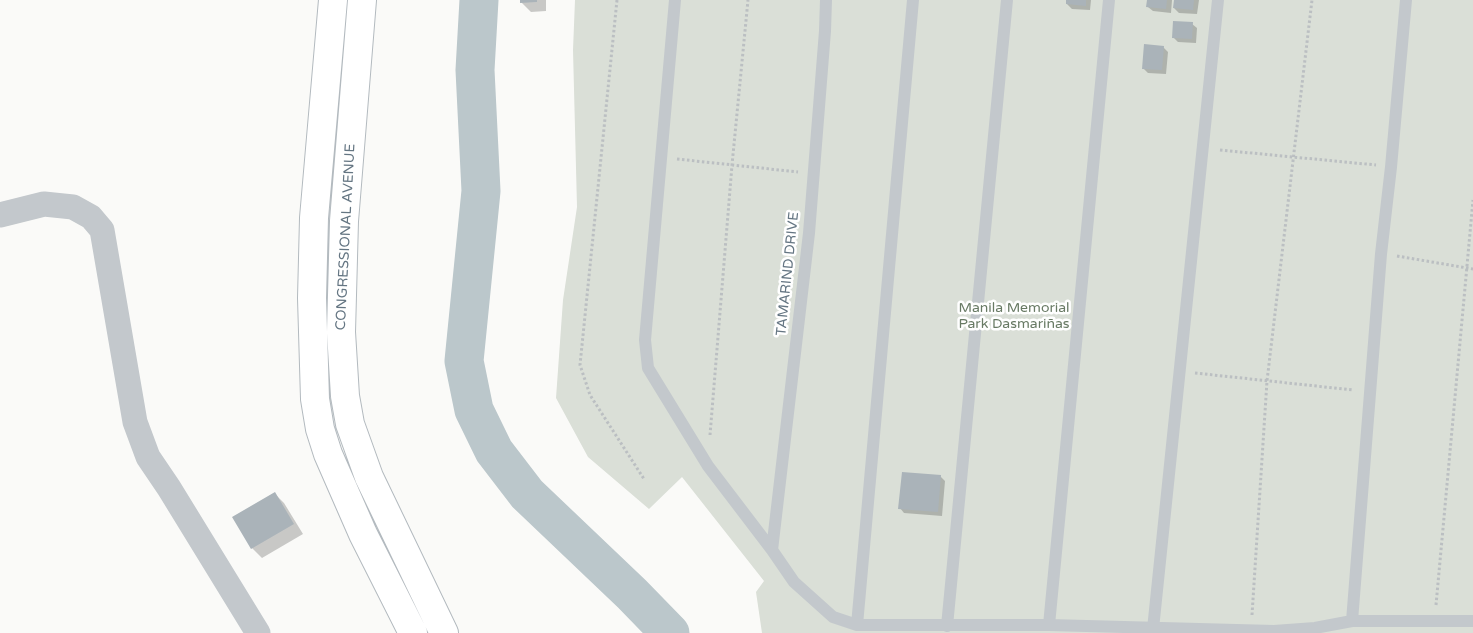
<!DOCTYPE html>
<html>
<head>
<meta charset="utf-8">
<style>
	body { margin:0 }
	canvas { display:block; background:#fafaf8 }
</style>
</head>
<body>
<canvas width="1473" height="633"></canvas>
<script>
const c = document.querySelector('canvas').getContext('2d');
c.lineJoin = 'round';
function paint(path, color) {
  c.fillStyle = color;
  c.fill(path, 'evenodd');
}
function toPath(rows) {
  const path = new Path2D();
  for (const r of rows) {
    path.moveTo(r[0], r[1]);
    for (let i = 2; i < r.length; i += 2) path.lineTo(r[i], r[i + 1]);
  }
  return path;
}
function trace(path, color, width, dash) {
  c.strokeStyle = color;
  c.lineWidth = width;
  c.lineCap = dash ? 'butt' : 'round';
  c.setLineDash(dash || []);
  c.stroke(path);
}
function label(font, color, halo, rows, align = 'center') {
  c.font = font + ' "Varela Round",sans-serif';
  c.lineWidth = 5;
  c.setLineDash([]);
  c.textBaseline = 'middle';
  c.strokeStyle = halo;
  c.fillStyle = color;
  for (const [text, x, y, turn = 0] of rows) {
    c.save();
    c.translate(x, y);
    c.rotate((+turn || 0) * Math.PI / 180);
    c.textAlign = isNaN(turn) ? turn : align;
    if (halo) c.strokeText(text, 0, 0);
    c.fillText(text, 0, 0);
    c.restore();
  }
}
paint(toPath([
	[575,0,1473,0,1473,633,762,633,756,592,764,581,682,477,649,509,588,457,556,398,563,300,577,207,573,50]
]), '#dadfd7');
paint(toPath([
	[521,0,546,0,546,11,531,12,521,2],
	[1067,0,1091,0,1090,10,1072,9,1067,4],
	[1148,0,1172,0,1171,13,1153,11,1148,7],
	[1175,0,1199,0,1197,14,1179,13,1174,8],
	[1192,24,1197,28,1196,43,1178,42,1173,37],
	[1163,47,1168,52,1166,74,1148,73,1143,68],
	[940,476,945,481,942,516,904,513,900,508],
	[274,493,284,503,303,534,262,558,252,548,234,518]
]), '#0003');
trace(toPath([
	[479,0,475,70,481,191,464,361,474,410,494,451,527,494,632,594,670,633]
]), '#bbc7cb', 39);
paint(toPath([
	[520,0,537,0,537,2,520,3],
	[1066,0,1086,0,1086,6,1066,4],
	[1147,0,1167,0,1166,9,1146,7],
	[1174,0,1194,0,1193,10,1173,8],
	[1173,21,1193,22,1192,39,1172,38],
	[1144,44,1164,46,1162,70,1142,69],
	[902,472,941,475,938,512,898,509],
	[275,492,294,524,251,549,232,517]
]), '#aab3b9');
const secondary = toPath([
	[333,0,314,218,312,298,315,399,320,429,328,454,363,534,413,633],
	[362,0,344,221,341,332,345,396,350,424,369,477,444,633]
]);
trace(secondary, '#b3babf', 30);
trace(toPath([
	[617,0,580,365,590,395,644,479],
	[1220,150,1376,165],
	[677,159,798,172],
	[1397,256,1473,269],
	[1195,373,1353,390],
	[710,435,732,165,748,0],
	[1436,605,1473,200],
	[1252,615,1267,381,1312,0]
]), '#bbbfc2', 3, [2.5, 2.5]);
trace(toPath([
	[675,0,645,340,648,368,708,466,772,550,794,582,833,617,857,625,1049,625,1274,631,1315,628,1352,621,1473,621],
	[772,550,809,233,825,31,826,0],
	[1352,621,1381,254,1391,167,1406,0],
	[857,625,913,0],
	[1049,625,1109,0],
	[947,626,1007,0],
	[1153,629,1218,0]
]), '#c3c8cc', 12);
trace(toPath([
	[0,215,44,204,73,207,91,217,102,230,135,422,148,457,169,488,258,633]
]), '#c3c8cc', 25);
trace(secondary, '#fff', 28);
label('14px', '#657683', '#fff', [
	["CONGRESSIONAL AVENUE",346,237,-87],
	["TAMARIND DRIVE",788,274,-84]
]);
label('14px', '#687a64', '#fff', [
	["Manila Memorial",1014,308],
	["Park Dasmariñas",1014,324]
]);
</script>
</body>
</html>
